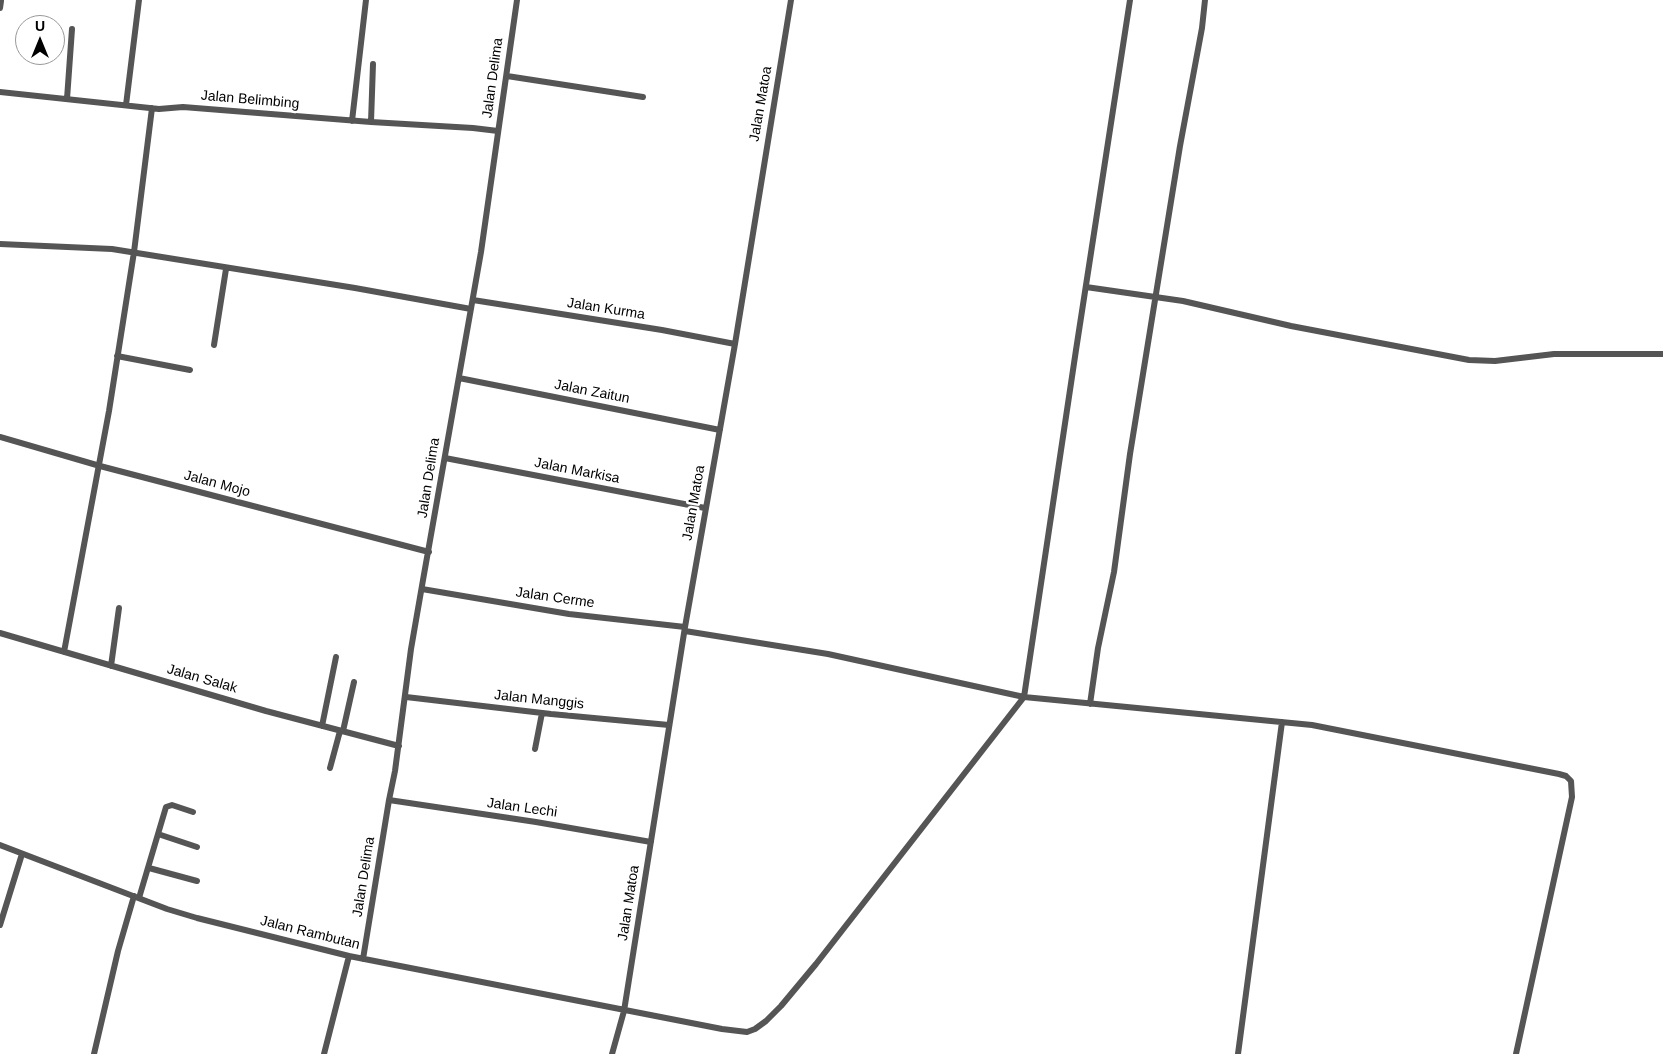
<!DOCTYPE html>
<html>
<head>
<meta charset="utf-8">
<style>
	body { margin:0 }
	#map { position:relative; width:1663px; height:1054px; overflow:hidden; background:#fff; font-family:Arial,sans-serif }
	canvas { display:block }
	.north { position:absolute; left:15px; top:15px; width:50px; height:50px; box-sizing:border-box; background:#fff; border:1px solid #999; border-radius:50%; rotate:0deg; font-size:14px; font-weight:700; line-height:20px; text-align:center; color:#000 }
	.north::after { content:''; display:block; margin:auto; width:18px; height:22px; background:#000; clip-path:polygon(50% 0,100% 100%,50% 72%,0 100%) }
</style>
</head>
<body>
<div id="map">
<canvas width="1663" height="1054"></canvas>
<div class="north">U</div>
</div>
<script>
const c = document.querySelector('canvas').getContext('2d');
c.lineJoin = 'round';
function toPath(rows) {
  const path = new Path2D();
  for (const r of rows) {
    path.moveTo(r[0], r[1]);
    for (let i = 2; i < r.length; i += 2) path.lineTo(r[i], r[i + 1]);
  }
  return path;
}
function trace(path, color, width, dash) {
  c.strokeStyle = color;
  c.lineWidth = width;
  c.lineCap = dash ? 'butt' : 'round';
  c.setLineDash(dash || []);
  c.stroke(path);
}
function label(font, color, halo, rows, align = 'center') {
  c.font = font + ' Arial,sans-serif';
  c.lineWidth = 5;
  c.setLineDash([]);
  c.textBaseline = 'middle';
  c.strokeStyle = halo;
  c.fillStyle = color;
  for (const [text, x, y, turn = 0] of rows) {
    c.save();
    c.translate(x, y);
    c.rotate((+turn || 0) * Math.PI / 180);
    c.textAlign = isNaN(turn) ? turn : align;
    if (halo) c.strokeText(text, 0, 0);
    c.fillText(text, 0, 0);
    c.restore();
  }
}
trace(toPath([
	[0,8,1,1],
	[507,76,643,97],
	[0,92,159,109,183,107,371,122,473,128,498,131],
	[67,99,72,29],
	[126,105,139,0],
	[352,121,366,0],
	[371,122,373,64],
	[0,244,112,249,355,288,471,309],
	[1086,287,1183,301,1291,326,1469,360,1495,361,1554,354,1663,354],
	[473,300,662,330,735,344],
	[214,345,226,269],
	[117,356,190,370],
	[459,378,720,430],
	[0,437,100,466,429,552],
	[445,458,705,508],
	[422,589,569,614,685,627],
	[685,631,828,654,1024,697,1312,725,1559,774,1566,776,1571,781,1572,797,1516,1054],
	[0,633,266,711,399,746],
	[64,652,109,411,134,252,152,108],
	[111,666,119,608],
	[406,697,551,714,669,725],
	[1090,704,1098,648,1114,572,1130,454,1180,146,1202,28,1205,0],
	[322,726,336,657],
	[343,731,354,682],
	[535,749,542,713],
	[330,768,340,731],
	[389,800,536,822,651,842],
	[158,834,197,847],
	[0,845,167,909,197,918,349,956,722,1029,747,1032,755,1029,766,1021,781,1006,816,964,1024,697,1076,350,1130,0],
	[149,868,197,881],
	[139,898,166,807,172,805,193,812],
	[0,925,22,854],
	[363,959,389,800,395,771,411,649,423,580,481,252,517,0],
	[94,1054,118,951,134,896],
	[324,1054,349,956],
	[612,1054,624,1011,685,627,735,344,791,0],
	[1238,1054,1282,722]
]), '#555', 6);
label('14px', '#000', '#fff', [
	["Jalan Delima",493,78,-82],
	["Jalan Belimbing",250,100,5],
	["Jalan Matoa",761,104,-80],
	["Jalan Kurma",606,309,9],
	["Jalan Zaitun",592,392,11],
	["Jalan Markisa",577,471,11],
	["Jalan Delima",429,478,-81],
	["Jalan Mojo",217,484,15],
	["Jalan Matoa",694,503,-80],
	["Jalan Cerme",555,598,8],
	["Jalan Salak",202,679,16],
	["Jalan Manggis",539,700,6],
	["Jalan Lechi",522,808,8],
	["Jalan Delima",364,877,-81],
	["Jalan Matoa",629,903,-81],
	["Jalan Rambutan",310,933,14]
]);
</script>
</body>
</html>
